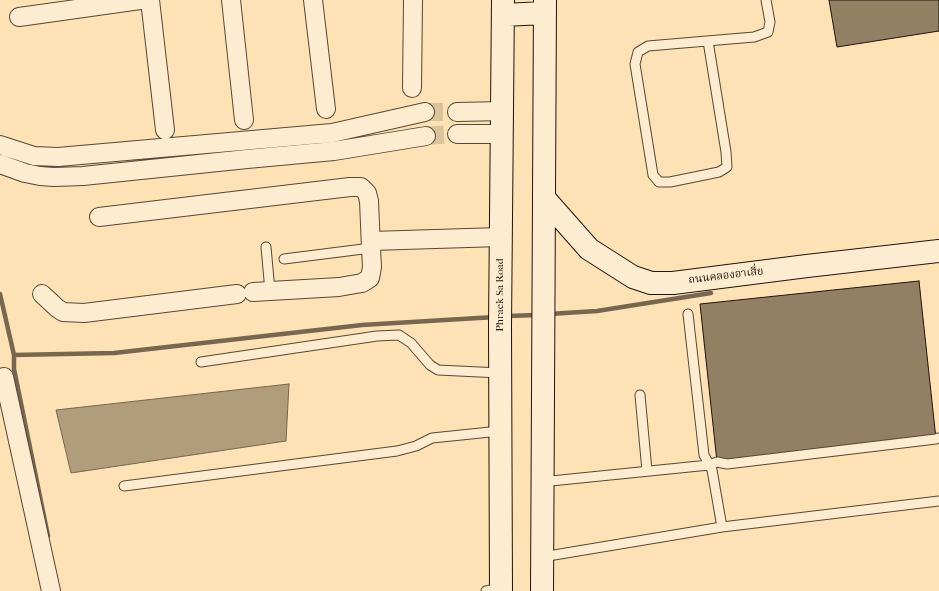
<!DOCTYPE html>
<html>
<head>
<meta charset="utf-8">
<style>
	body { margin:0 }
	canvas { display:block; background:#fce2b5 }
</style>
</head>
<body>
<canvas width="939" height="591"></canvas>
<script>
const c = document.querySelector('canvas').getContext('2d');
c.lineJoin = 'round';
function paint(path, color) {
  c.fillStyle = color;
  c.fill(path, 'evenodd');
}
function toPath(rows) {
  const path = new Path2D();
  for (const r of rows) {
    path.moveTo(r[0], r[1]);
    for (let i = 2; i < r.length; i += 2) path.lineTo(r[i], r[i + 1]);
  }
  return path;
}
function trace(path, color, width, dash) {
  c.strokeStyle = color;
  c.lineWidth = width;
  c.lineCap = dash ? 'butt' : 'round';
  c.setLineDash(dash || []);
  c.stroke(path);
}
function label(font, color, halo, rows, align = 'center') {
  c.font = font + ' "IM FELL French Canon","Noto Serif Thai",serif';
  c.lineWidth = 3;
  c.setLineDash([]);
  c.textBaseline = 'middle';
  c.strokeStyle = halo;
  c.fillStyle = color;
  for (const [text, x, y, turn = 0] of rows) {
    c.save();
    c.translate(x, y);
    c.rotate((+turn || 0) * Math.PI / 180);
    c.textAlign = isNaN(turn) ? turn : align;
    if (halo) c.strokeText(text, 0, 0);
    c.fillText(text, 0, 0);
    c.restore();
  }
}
const water = toPath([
	[289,384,286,441,71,473,56,410,289,384]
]);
paint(water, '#b19c7c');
trace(water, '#776650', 1);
trace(toPath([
	[0,294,14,355],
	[549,314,597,311,711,293],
	[507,316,537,315],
	[48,536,14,369,14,355,114,353,362,325,495,317]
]), '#776650', 4.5);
const building = toPath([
	[829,0,939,0,939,31,837,47,829,0],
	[919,281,936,439,717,462,700,304,919,281]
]);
paint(building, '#927f64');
trace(building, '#20140d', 1);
trace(toPath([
	[425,112,457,112],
	[426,136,457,134]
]), '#dbc39c', 18, [18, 9]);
const lane = toPath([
	[708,41,726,152,727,167,719,172,670,182,659,182,653,175,635,64,638,52,648,46,754,37,768,32,770,22,766,0],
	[266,247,270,291],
	[284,259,371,248],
	[688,314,704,455,712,470,722,527],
	[201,362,377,336,399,335,411,343,430,365,438,370,500,373],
	[640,395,647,471],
	[541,482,709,465,717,462,727,464,936,439,938,438],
	[124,486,397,451,416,446,432,438,500,431],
	[542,557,722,527,939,501],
	[486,591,501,588]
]);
const street = toPath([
	[150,0,165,130],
	[231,0,244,120],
	[313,0,326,109],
	[19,17,140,0],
	[412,88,413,0],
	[457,112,503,111],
	[457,134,502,134],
	[0,145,34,156,58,157,332,133,425,112],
	[0,164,25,173,40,176,54,177,83,176,247,159,334,151,426,136],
	[99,217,350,187,361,187,367,193,369,201,371,248,372,267,370,278,362,283,339,287,253,292],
	[371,241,500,237],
	[42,294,57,308,63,312,84,313,237,294],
	[4,377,51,591]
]);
const secondary = toPath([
	[503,15,545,13],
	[544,198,589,249,633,277,651,283,673,283,807,266,939,251],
	[501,591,500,326,503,0],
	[542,591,545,0]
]);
trace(lane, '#574837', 11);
trace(street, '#574837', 20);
trace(secondary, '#20140d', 24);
trace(lane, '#fdeccf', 9);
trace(street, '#fdeccf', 18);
trace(secondary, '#fdeccf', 22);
label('11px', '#20140d', '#fdeccf', [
	["ถนนคลองอาเสี่ย",726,276,-7],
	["Phraek Sa Road",500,295,-90]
]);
</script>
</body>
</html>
